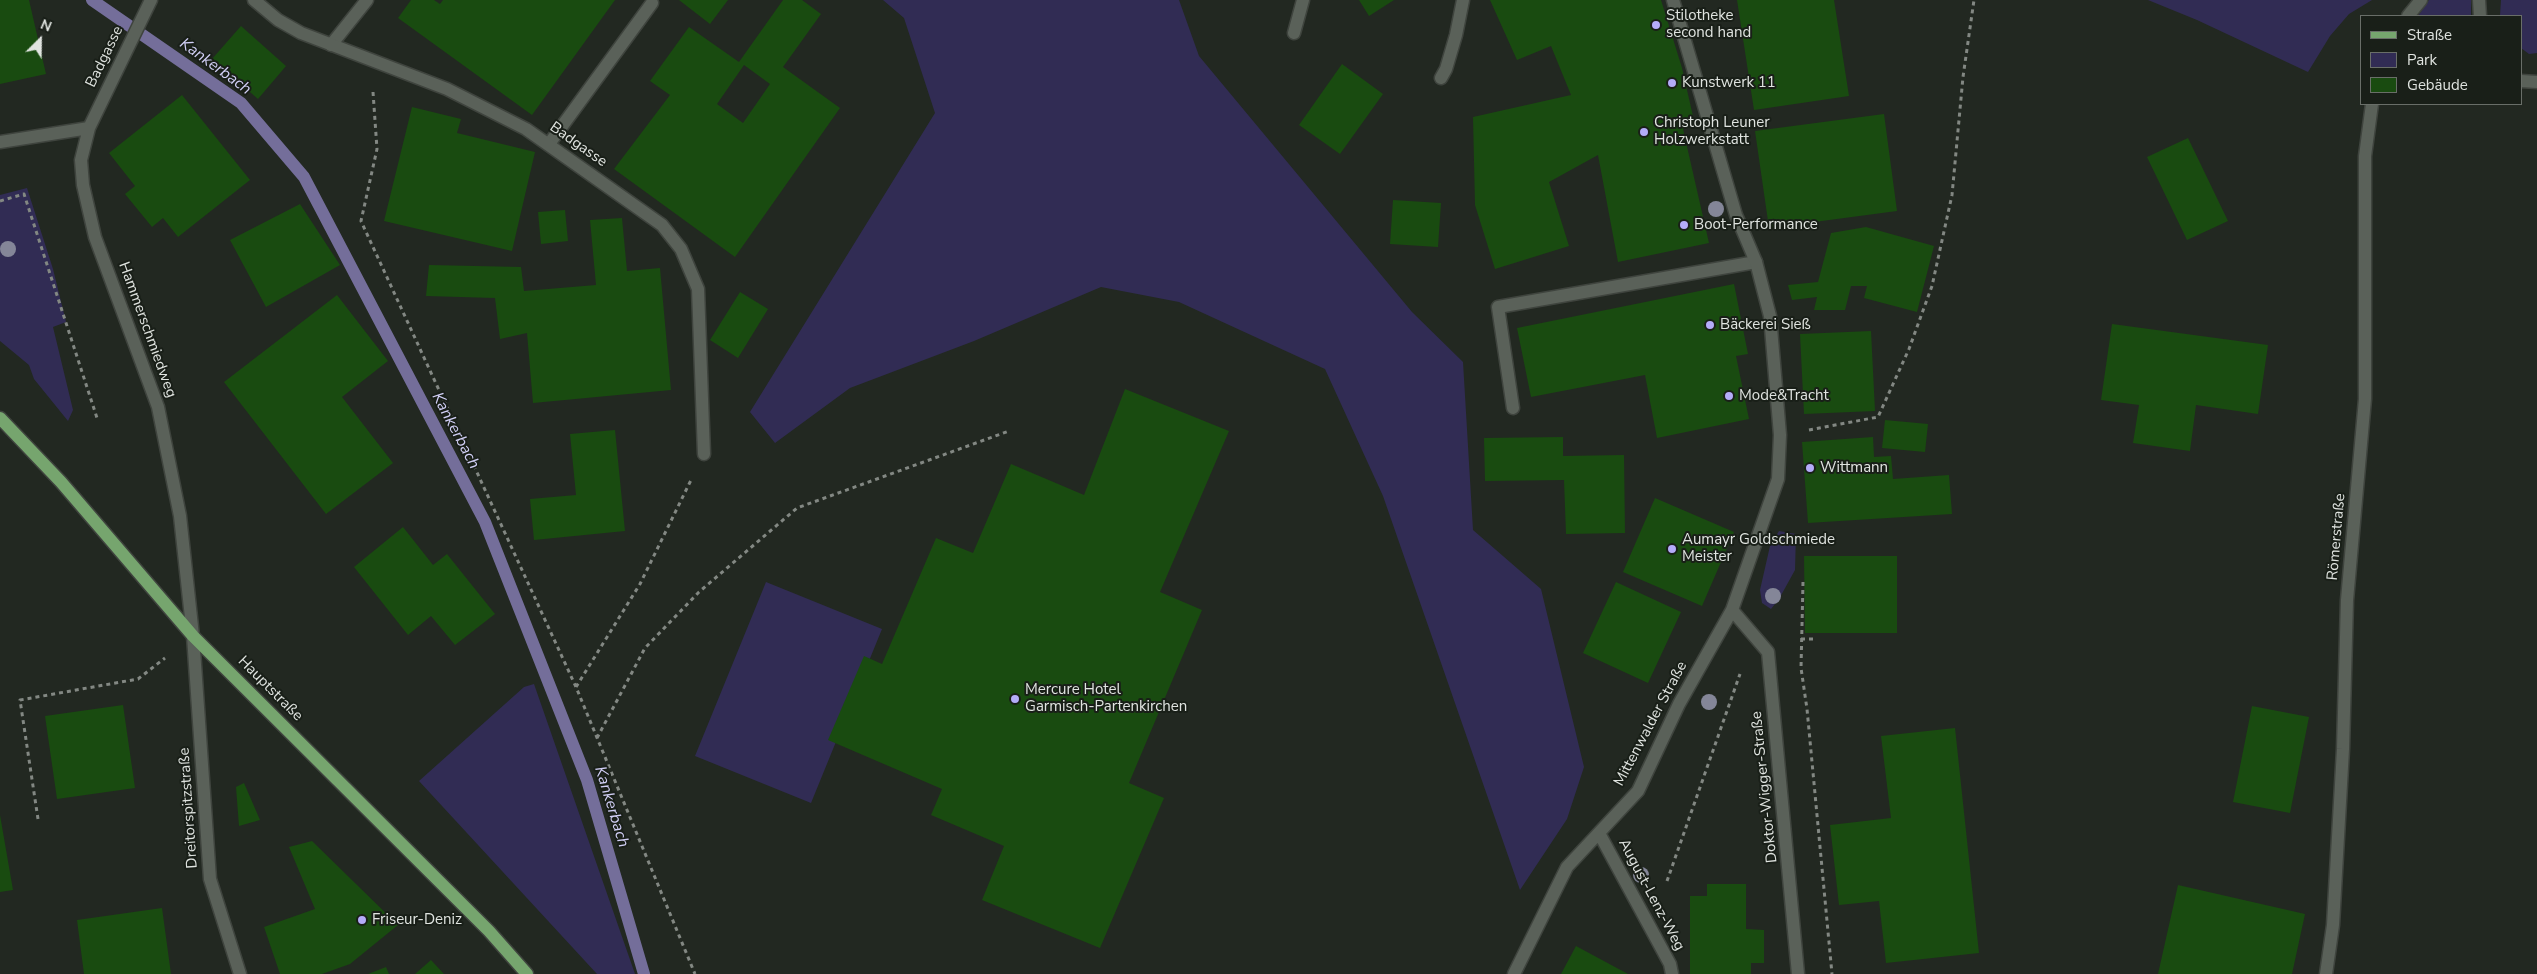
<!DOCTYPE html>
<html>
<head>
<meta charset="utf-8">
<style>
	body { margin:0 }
	#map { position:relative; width:2537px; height:974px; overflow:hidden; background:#222821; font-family:"Nunito Sans",sans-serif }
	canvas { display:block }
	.legend { position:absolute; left:2360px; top:15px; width:162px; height:90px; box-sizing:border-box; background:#191f18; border:1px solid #696e68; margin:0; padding:6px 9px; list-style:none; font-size:15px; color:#e0e4e0 }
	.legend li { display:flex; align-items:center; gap:10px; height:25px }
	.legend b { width:25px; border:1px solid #696e68 }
	.north { position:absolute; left:15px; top:15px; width:50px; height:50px; -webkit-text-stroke:4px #191f18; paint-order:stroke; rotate:23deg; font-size:14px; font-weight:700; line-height:20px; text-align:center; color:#e0e4e0 }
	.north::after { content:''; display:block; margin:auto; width:18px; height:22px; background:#e0e4e0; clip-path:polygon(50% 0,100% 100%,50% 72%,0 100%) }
</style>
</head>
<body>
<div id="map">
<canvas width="2537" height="974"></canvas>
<ul class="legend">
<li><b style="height:6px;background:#76a56e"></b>Straße</li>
<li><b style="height:14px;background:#312c54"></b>Park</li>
<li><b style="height:14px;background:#194b10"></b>Gebäude</li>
</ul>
<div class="north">N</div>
</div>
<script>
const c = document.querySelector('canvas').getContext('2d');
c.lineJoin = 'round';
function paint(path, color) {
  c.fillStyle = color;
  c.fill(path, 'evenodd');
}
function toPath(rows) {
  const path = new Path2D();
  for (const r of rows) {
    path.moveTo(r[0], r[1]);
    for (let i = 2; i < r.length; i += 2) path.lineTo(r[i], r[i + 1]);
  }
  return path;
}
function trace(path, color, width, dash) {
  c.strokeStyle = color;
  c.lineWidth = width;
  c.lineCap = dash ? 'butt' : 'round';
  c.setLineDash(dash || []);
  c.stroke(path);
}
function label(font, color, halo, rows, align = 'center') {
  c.font = font + ' "Nunito Sans",sans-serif';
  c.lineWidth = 4;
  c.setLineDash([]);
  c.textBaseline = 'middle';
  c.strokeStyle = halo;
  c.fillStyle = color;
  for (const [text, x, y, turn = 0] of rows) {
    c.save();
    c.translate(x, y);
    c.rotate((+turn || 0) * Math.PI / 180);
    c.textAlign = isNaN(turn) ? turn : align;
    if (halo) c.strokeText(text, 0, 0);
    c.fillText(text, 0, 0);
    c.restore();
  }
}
paint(toPath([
	[883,0,1179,0,1199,56,1412,312,1463,362,1473,530,1541,589,1584,767,1567,819,1520,890,1383,496,1325,369,1179,302,1101,287,974,341,850,388,775,443,750,412,935,113,904,18],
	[2148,0,2372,0,2349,14,2330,36,2308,72,2197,20],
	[2429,0,2471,0,2471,16,2418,16],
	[2501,0,2537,0,2537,53,2529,54,2521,48,2521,16,2500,16],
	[27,188,53,269,66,322,53,327,73,410,68,421,34,379,29,365,0,341,0,195],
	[1779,531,1796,534,1795,570,1779,599,1771,609,1762,603,1760,590,1770,546],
	[766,582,882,629,811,803,695,756],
	[534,684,635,974,597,974,419,781,524,687]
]), '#312c54');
trace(toPath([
	[92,0,241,103,304,177,485,522,587,780,644,974]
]), '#746e9a', 12);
paint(toPath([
	[0,0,29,0,46,74,0,84],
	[411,0,434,0,440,4,443,0,615,0,532,115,398,18],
	[679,0,728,0,710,24],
	[783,0,802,0,821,14,783,67,840,108,735,257,614,169,670,95,650,81,689,27,739,62],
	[744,65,770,84,743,123,717,104],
	[1359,0,1394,0,1369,16],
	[1490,0,1661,0,1682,68,1695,125,1683,129,1709,243,1618,262,1598,155,1549,182,1569,246,1495,269,1475,205,1473,117,1571,95,1551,46,1517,60],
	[1737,0,1834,0,1849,96,1754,110],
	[241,26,286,66,258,99,212,59],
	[1342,64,1383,94,1340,154,1299,125],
	[182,95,250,180,178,237,163,218,152,227,125,194,135,186,109,153],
	[412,107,461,119,457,133,535,152,512,251,384,221],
	[1884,114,1897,211,1769,228,1755,131],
	[2188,138,2228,221,2187,240,2147,157],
	[1393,200,1441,203,1438,247,1390,244],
	[300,204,340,265,266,307,230,240],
	[565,210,568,241,541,244,538,212],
	[622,218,627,271,660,268,671,390,533,403,527,333,500,339,495,298,426,296,429,265,521,267,524,291,596,285,590,220],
	[1866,227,1934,246,1917,312,1864,298,1867,286,1851,286,1845,310,1814,310,1817,297,1792,300,1788,285,1818,282,1831,233],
	[1734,284,1748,354,1736,356,1749,419,1657,438,1645,375,1531,397,1517,328],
	[740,292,768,309,738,358,710,340],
	[337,295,388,361,342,397,393,463,326,514,224,382],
	[2112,324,2268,345,2258,414,2196,405,2190,451,2133,443,2139,405,2101,400],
	[1871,331,1875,411,1804,414,1800,334],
	[1125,389,1229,431,1160,592,1202,610,1129,783,1164,798,1100,948,982,900,1004,846,931,815,942,789,828,740,864,656,882,664,936,538,973,553,1011,464,1084,495],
	[1885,420,1928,424,1925,452,1882,448],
	[615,430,625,531,534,540,530,499,576,495,570,434],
	[1563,437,1563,456,1624,455,1625,533,1566,534,1564,480,1485,481,1484,438],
	[1873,437,1874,457,1891,456,1893,479,1949,475,1952,514,1808,523,1802,442],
	[1655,498,1734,532,1702,606,1623,572],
	[403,527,433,565,447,554,495,614,455,645,431,616,408,635,354,567],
	[1804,556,1897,556,1897,633,1805,633],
	[1616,582,1681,612,1648,683,1583,653],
	[123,705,135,788,57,799,45,716],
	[2252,706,2309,717,2290,813,2233,802],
	[1955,728,1979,953,1886,963,1879,901,1839,905,1830,825,1891,818,1881,736],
	[244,783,260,820,239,826,236,787],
	[0,815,13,890,0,892],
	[312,841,398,925,350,964,322,974,280,974,264,927,315,909,289,847],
	[1707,884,1746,884,1746,929,1764,930,1764,963,1751,963,1751,974,1690,974,1690,896,1707,896],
	[2178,885,2305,914,2292,974,2158,974],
	[162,908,171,974,84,974,77,920],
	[1576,946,1628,974,1561,974],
	[431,960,444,974,415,974],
	[386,967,389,974,368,974]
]), '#194b10');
const service = toPath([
	[1294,33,1303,0],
	[331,45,367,0],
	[1441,78,1446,69,1456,35,1463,0],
	[549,144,652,3],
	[1513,408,1498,307,1756,262]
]);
const minor = toPath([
	[151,0,89,128,81,160,83,185,95,237,158,407,180,516,193,636,210,879,240,974],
	[254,0,278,20,301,33,447,89,526,129,662,225,681,249,698,289,704,454],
	[2479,0,2480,16],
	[2408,16,2421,0],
	[2521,81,2537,82],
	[0,142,89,128],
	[1732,610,1768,652,1798,974],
	[1599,833,1670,964,1672,974],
	[1514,974,1567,867,1638,791,1679,704,1732,610,1778,479,1780,435,1770,316,1756,262,1736,215,1673,0],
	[2326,974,2333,925,2343,749,2347,600,2365,399,2365,156,2372,104]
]);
const primary = toPath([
	[0,418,61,482,193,636,489,931,527,974]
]);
trace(service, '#3f443e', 15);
trace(minor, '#3f443e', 15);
trace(primary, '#3f443e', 15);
trace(toPath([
	[373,92,377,149,361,221,576,687,695,974],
	[0,201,24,194,98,421],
	[1809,430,1878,417,1909,349,1932,286,1952,195,1963,77,1974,0],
	[1803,582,1801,668,1807,709,1832,974],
	[1801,639,1815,639],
	[576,687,640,584,692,478],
	[597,738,645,648,699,592,797,508,1009,431],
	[38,819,20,700,138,679,165,658],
	[1667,881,1740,674]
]), '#838883', 3, [4, 4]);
trace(service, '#5a6159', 12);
trace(minor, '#5a6159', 12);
trace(primary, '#76a56e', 12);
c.fillStyle = '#848698';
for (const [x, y] of [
	[1716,209],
	[8,249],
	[1773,596],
	[1709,702],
	[1641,875]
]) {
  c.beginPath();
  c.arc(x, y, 8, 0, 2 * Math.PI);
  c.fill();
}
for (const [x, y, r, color] of [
	[1656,25,5,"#b4acf9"],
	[1672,83,5,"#b4acf9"],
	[1644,132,5,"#b4acf9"],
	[1684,225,5,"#b4acf9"],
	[1710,325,5,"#b4acf9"],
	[1729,396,5,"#b4acf9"],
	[1810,468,5,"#b4acf9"],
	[1672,549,5,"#b4acf9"],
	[1015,699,5,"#b4acf9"],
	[362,920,5,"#b4acf9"]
]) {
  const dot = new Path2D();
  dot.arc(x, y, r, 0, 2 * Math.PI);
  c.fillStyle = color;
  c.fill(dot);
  trace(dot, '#191f18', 2);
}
label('15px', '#e0e4e0', '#191f18', [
	["Stilotheke",1666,16],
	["second hand",1666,33],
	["Kunstwerk 11",1682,83],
	["Christoph Leuner",1654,123],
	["Holzwerkstatt",1654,140],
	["Boot-Performance",1694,225],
	["Bäckerei Sieß",1720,325],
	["Mode&Tracht",1739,396],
	["Wittmann",1820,468],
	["Aumayr Goldschmiede",1682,540],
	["Meister",1682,557],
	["Mercure Hotel",1025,690],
	["Garmisch-Partenkirchen",1025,707],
	["Friseur-Deniz",372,920]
], 'left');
label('15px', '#e0e4e0', '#191f18', [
	["Badgasse",105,57,-64],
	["Badgasse",578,145,35],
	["Hammerschmiedweg",147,330,70],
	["Römerstraße",2337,537,-85],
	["Hauptstraße",270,689,45],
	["Mittenwalder Straße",1651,724,-62],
	["Doktor-Wigger-Straße",1765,787,-96],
	["Dreitorspitzstraße",189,808,-94],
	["August-Lenz-Weg",1651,895,62]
]);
label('italic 16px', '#d1cff5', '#191f18', [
	["Kankerbach",215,67,36],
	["Kankerbach",455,431,62],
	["Kankerbach",611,807,73]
]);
</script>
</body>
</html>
